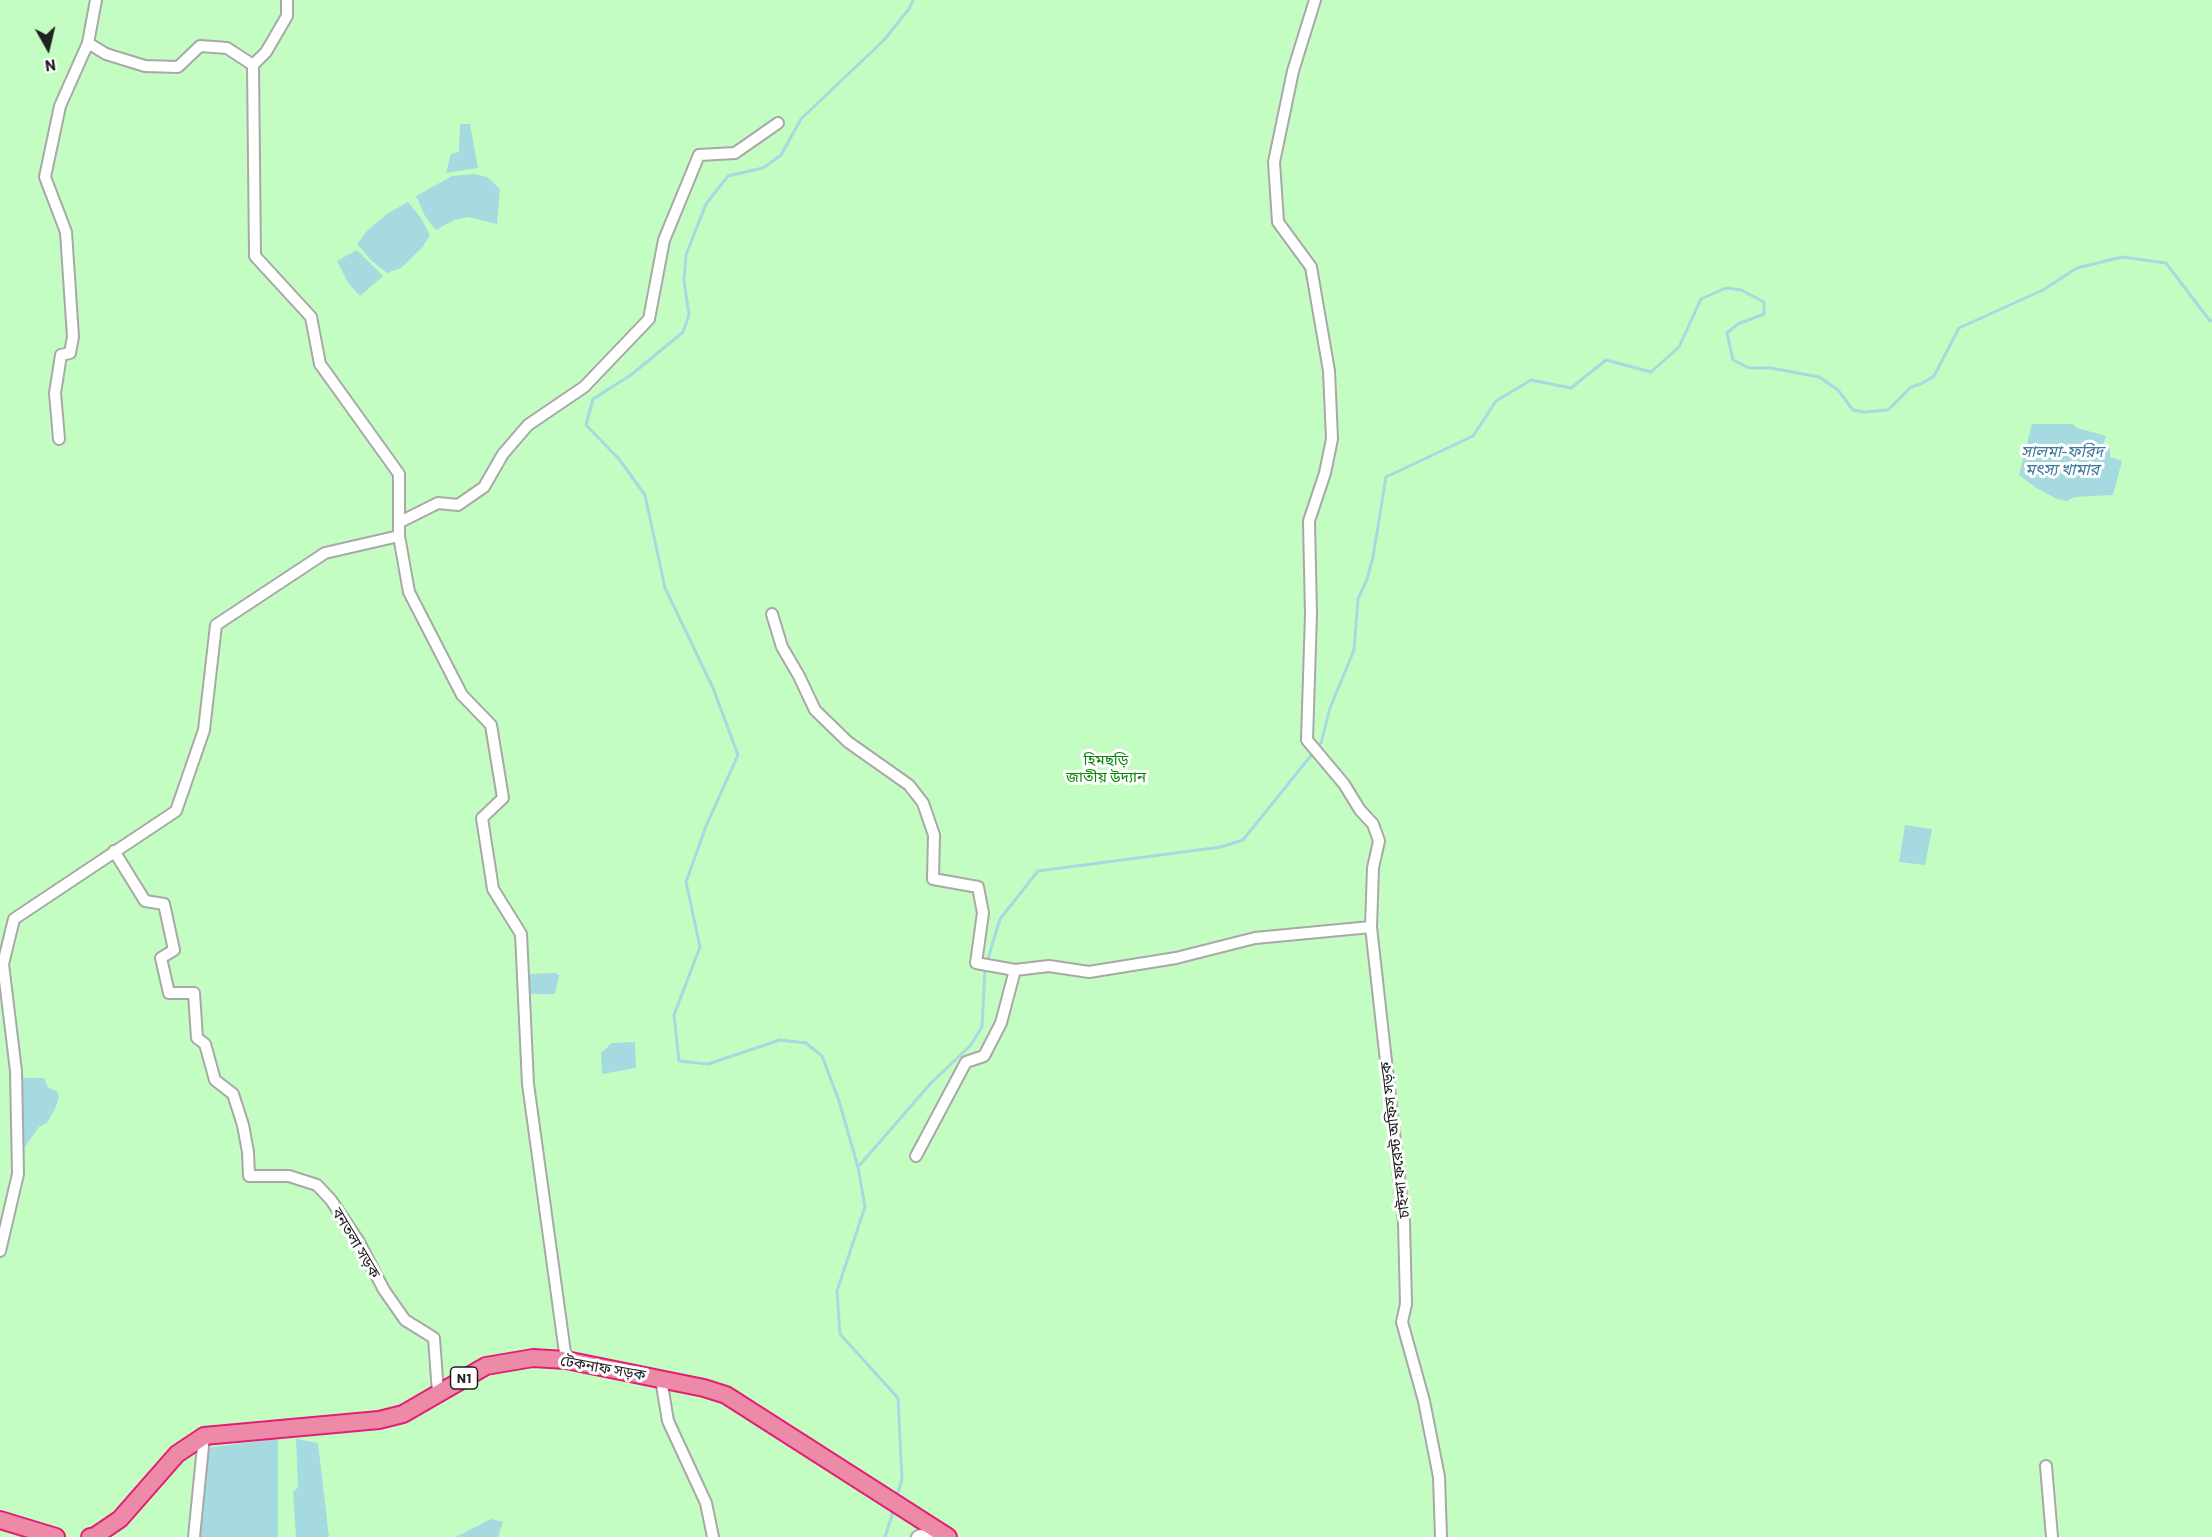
<!DOCTYPE html>
<html>
<head>
<meta charset="utf-8">
<style>
	body { margin:0 }
	#map { position:relative; width:2212px; height:1537px; overflow:hidden; background:#f2ede7; font-family:Barlow,sans-serif }
	canvas { display:block }
	.north { position:absolute; left:18px; top:18px; width:60px; height:60px; -webkit-text-stroke:4px #fff; paint-order:stroke; rotate:172deg; font-size:16px; font-weight:700; line-height:24px; text-align:center; color:#212121 }
	.north::after { content:''; display:block; margin:auto; width:21px; height:27px; background:#212121; clip-path:polygon(50% 0,100% 100%,50% 72%,0 100%) }
</style>
</head>
<body>
<div id="map">
<canvas width="2212" height="1537"></canvas>
<div class="north">N</div>
</div>
<script>
const c = document.querySelector('canvas').getContext('2d');
c.lineJoin = 'round';
function paint(path, color) {
  c.fillStyle = color;
  c.fill(path, 'evenodd');
}
function toPath(rows) {
  const path = new Path2D();
  for (const r of rows) {
    path.moveTo(r[0], r[1]);
    for (let i = 2; i < r.length; i += 2) path.lineTo(r[i], r[i + 1]);
  }
  return path;
}
function trace(path, color, width, dash) {
  c.strokeStyle = color;
  c.lineWidth = width;
  c.lineCap = dash ? 'butt' : 'round';
  c.setLineDash(dash || []);
  c.stroke(path);
}
function label(font, color, halo, rows, align = 'center') {
  c.font = font + ' Barlow,"Noto Sans Bengali",sans-serif';
  c.lineWidth = 6;
  c.setLineDash([]);
  c.textBaseline = 'middle';
  c.strokeStyle = halo;
  c.fillStyle = color;
  for (const [text, x, y, turn = 0] of rows) {
    c.save();
    c.translate(x, y);
    c.rotate((+turn || 0) * Math.PI / 180);
    c.textAlign = isNaN(turn) ? turn : align;
    if (halo) c.strokeText(text, 0, 0);
    c.fillText(text, 0, 0);
    c.restore();
  }
}
paint(toPath([
	[0,0,2212,0,2212,1537,0,1537]
]), '#c4fdc2');
paint(toPath([
	[460,124,470,124,478,168,446,173,451,154,459,152],
	[474,174,487,177,500,189,497,224,468,217,454,220,436,230,426,218,416,196,452,176],
	[408,202,421,218,430,235,422,248,401,268,387,273,372,261,357,244,367,231,387,214],
	[357,250,383,276,360,296,348,283,337,261],
	[2032,424,2073,424,2077,428,2106,436,2103,445,2110,448,2110,457,2122,461,2113,495,2074,497,2067,501,2057,499,2038,489,2019,475],
	[1905,825,1932,829,1925,865,1899,862],
	[555,973,559,975,555,994,530,994,528,974],
	[635,1042,636,1068,602,1074,601,1053,612,1043],
	[19,1078,44,1078,48,1088,57,1091,59,1097,55,1109,47,1123,39,1127,22,1151],
	[278,1439,278,1537,199,1537,205,1448],
	[296,1439,318,1443,329,1537,296,1537,293,1491,298,1488],
	[491,1519,503,1522,498,1537,456,1537]
]), '#a5dae1');
trace(toPath([
	[987,962,1000,919,1038,871,1221,847,1243,840,1321,743,1330,708,1354,650,1358,599,1367,579,1373,557,1386,477,1473,436,1496,401,1531,380,1571,388,1606,360,1651,372,1679,347,1701,299,1726,288,1741,290,1764,302,1764,314,1738,324,1727,333,1733,360,1749,368,1771,368,1819,377,1838,390,1853,410,1864,412,1888,410,1911,387,1921,384,1934,376,1959,328,2043,290,2077,268,2122,257,2166,263,2210,321,2212,320],
	[858,1167,931,1083,970,1046,982,1027,985,969],
	[897,1496,902,1479,898,1398,840,1334,837,1291,865,1207,858,1167,839,1101,822,1056,806,1043,780,1040,708,1064,679,1061,674,1015,700,947,686,882,706,826,738,755,713,688,665,588,645,495,619,459,586,425,593,399,631,375,683,332,689,315,684,281,686,255,706,204,728,176,763,168,781,155,801,119,884,40,909,9,913,0],
	[885,1537,894,1509]
]), '#a5dae1', 3);
const minor = toPath([
	[96,0,88,43,106,54,145,66,178,67,200,46,227,48,253,65],
	[287,0,287,16,266,52,253,65,255,256,311,317,320,364,399,474,399,536,409,592,462,695,491,725,503,798,482,818,493,889,521,934,528,1084,566,1360],
	[1315,0,1293,71,1274,162,1278,222,1311,267,1329,371,1332,439,1325,473,1309,521,1311,614,1307,740,1344,784,1360,810,1373,824,1379,841,1373,868,1371,927,1404,1222,1406,1304,1402,1322,1424,1401,1439,1477,1441,1537],
	[59,439,55,393,61,355,70,353,73,337,66,232,45,177,60,106,88,43],
	[400,522,438,503,458,505,484,487,503,454,528,425,584,387,649,319,664,240,699,155,735,153,778,123],
	[772,614,782,647,799,676,815,710,848,742,909,785,923,803,934,835,933,879,978,887,983,913,976,963,1015,970],
	[114,851,145,901,164,904,174,950,161,958,169,993,194,993,197,1038,205,1044,215,1080,233,1094,243,1125,248,1152,249,1176,289,1176,317,1185,331,1200,359,1242,384,1290,405,1320,434,1338,438,1393],
	[916,1156,966,1062,984,1056,1001,1023,1015,970,1049,966,1089,972,1176,958,1255,938,1371,927],
	[0,1251,18,1174,16,1071,3,964,14,919,176,811,204,730,216,625,325,553,399,536],
	[661,1379,668,1421,706,1503,713,1537],
	[2046,1466,2052,1537],
	[194,1537,204,1436],
	[917,1537,920,1535,930,1537]
]);
const highway = toPath([
	[0,1520,56,1537],
	[90,1537,95,1536,120,1519,177,1454,204,1436,379,1420,403,1414,486,1366,533,1358,566,1360,704,1388,726,1395,948,1537]
]);
trace(minor, '#a8a8a8', 14);
trace(highway, '#e61d78', 20);
trace(minor, '#fff', 10);
trace(highway, '#ed8aa7', 16);
for (const [x, y, w] of [
	[464,1378,27]
]) {
  const box = new Path2D();
  box.roundRect(x - w / 2, y - 11, w, 22, 4.5);
  c.fillStyle = '#fff';
  c.fill(box);
  trace(box, '#212121', 1.5);
}
label('bold 14px', '#212121', null, [
	["N1",464,1378]
]);
label('15px', '#088805', '#fff', [
	["হিমছড়ি",1106,760],
	["জাতীয় উদ্যান",1106,777]
]);
label('15px', '#212121', '#fff', [
	["চাইন্দা ফরেস্ট অফিস সড়ক",1395,1140,-97],
	["বনতলা সড়ক",356,1243,59],
	["টেকনাফ সড়ক",603,1368,10]
]);
label('italic 16px', '#3e799f', '#fff', [
	["সালমা-ফরিদ",2062,452],
	["মৎস্য খামার",2062,470]
]);
</script>
</body>
</html>
